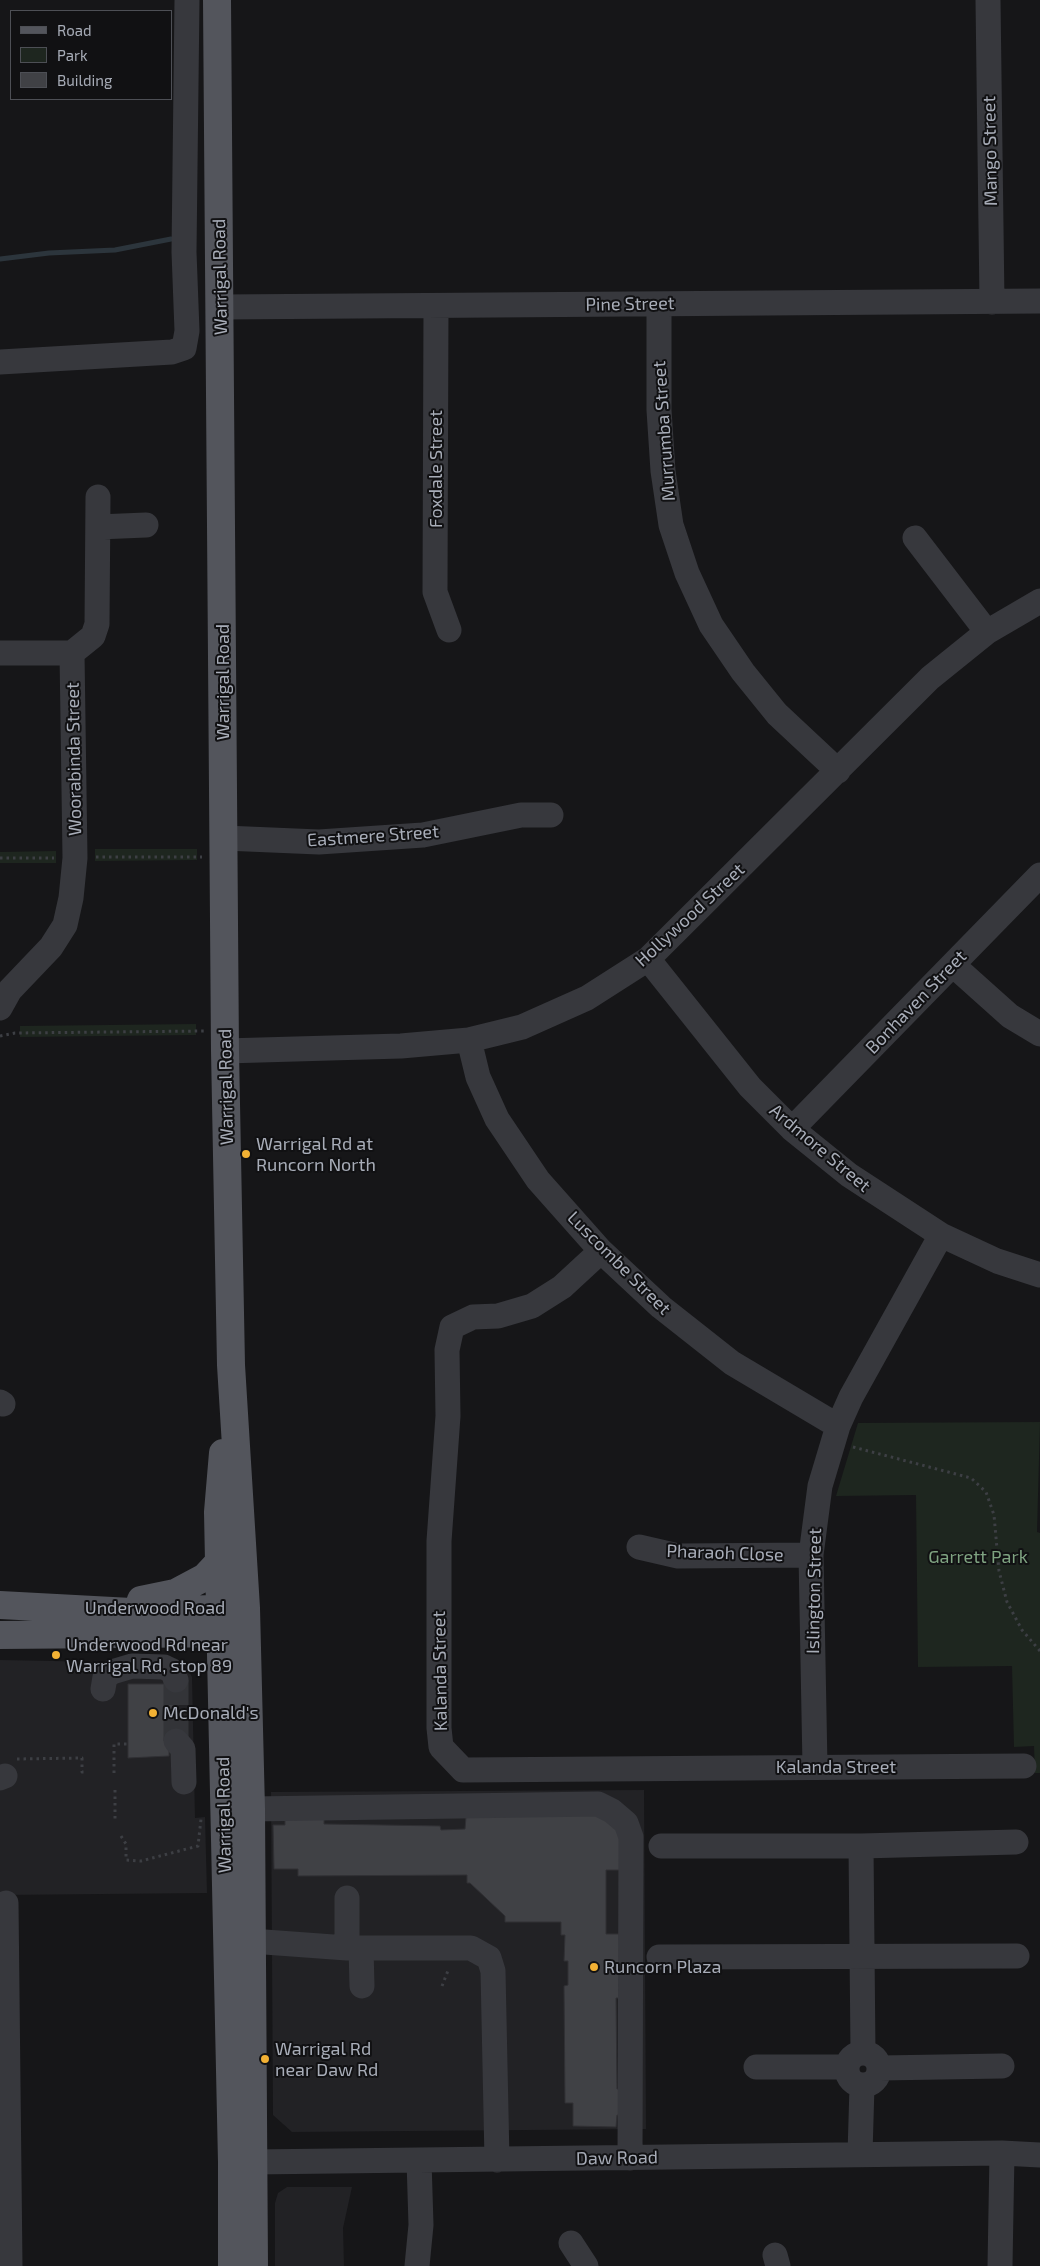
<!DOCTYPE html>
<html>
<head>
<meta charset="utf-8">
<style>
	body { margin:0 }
	#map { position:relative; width:1040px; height:2266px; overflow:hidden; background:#161618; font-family:"Exo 2",sans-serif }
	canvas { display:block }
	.legend { position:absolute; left:10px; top:10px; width:162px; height:90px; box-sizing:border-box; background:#111113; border:1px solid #4d4f55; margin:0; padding:6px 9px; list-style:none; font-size:15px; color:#a8adb8 }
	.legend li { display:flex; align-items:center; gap:10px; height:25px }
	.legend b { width:25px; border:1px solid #4d4f55 }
</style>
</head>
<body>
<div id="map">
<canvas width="1040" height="2266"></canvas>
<ul class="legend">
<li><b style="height:6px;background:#53555c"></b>Road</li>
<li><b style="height:14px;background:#1e261f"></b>Park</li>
<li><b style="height:14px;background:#404145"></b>Building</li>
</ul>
</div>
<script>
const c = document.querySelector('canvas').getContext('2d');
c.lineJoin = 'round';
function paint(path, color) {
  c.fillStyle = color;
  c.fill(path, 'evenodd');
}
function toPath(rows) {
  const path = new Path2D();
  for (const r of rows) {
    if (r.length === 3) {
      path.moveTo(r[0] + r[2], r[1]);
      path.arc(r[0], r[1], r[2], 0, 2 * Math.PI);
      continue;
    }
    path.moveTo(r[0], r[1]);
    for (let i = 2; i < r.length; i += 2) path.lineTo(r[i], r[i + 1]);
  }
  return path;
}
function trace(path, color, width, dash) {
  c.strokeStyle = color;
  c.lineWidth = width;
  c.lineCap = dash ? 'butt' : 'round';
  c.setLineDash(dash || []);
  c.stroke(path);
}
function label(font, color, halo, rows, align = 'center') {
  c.font = font + ' "Exo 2",sans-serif';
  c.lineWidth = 4;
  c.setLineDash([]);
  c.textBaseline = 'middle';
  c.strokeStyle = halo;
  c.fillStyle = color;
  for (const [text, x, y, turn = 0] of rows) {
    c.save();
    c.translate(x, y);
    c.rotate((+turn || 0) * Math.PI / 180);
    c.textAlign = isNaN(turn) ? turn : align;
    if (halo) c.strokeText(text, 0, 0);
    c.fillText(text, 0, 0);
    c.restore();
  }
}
paint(toPath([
	[166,1655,177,1659,186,1666,192,1677,195,1818,205,1817,207,1893,0,1895,0,1660,104,1662],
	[644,1790,646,2129,292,2132,273,2115,271,1792],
	[287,2187,352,2187,343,2228,344,2266,275,2266,275,2203,278,2193]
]), '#222225');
paint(toPath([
	[95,849,197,849,197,860,95,861],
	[56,851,56,863,0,863,0,852],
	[196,1024,196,1035,20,1037,20,1026],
	[1040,1422,1037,1532,1040,1533,1040,1773,1035,1773,1034,1746,1014,1747,1012,1666,918,1667,916,1495,836,1496,858,1423]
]), '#1e261f');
trace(toPath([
	[0,259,49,253,115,250,171,239]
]), '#2c353c', 5);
const building = toPath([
	[178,1680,178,1741,169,1741,169,1756,128,1758,128,1684,165,1684,178,1680],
	[594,1811,624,1834,623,1870,606,1870,606,1934,619,1934,623,1998,616,1998,617,2089,624,2089,624,2116,617,2115,616,2127,573,2126,573,2103,565,2103,564,1986,568,1985,568,1961,564,1961,565,1935,561,1935,561,1922,505,1922,505,1916,470,1883,467,1883,467,1875,298,1876,298,1869,274,1869,273,1825,285,1825,285,1817,324,1817,324,1824,440,1826,441,1830,465,1829,466,1817,594,1811]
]);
paint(building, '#404145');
trace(building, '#303034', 1);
trace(toPath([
	[176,1680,176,1741]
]), '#333438', 25, [25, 12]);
trace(toPath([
	[96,857,202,857],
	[0,858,54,858],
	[0,1036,15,1033,204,1031],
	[853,1447,971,1478,986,1492,994,1515,999,1571,1007,1602,1022,1630,1040,1651],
	[17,1759,82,1758,82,1772,85,1772],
	[114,1773,114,1744,128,1744],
	[115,1790,115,1819],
	[121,1836,126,1844,126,1860,141,1861,198,1846,201,1819],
	[442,1986,449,1968]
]), '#3d3f44', 3, [2.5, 4]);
trace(toPath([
	[988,0,992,302],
	[659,304,659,410,663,471,671,525,687,573,711,625,743,672,777,714,838,771],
	[436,306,435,592,449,630],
	[221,307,1040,301],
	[0,362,172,352,184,348,187,331,184,252,187,0],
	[98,527,146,525],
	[915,538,987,632],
	[0,653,72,653],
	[224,838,319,842,423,835,521,815,551,815],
	[648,959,750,1087,792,1129,849,1175,941,1235,997,1261,1040,1275],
	[953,965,1010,1016,1040,1034],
	[0,1008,10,990,51,947,65,925,71,898,75,858,72,653,93,636,97,624,98,497],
	[469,1040,478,1077,497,1119,538,1180,601,1251,661,1307,732,1363,838,1426],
	[225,1051,401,1046,469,1040,522,1027,587,998,648,959,930,678,987,632,1040,601],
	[792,1129,1040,875],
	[601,1251,562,1287,532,1306,498,1316,473,1317,452,1327,447,1350,448,1416,439,1541,439,1728,441,1747,463,1770,1024,1766],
	[0,1402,3,1404],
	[639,1547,678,1556,811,1555],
	[103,1689,105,1677,112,1672,132,1666,164,1667,172,1671,176,1680],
	[176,1741,183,1749,184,1782],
	[815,1767,811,1555,820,1486,838,1426,851,1397,941,1235],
	[0,1778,5,1776],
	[251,1809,598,1804,612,1811,626,1823,631,1837,630,2158],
	[661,1846,861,1846,1016,1842],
	[861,1846,863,2053],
	[347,1898,347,1948],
	[6,1903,10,2266],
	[251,1941,347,1948,471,1948,489,1958,493,1971,497,2160],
	[361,1948,362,1986],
	[659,1957,1017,1956],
	[863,2069,16],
	[756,2067,847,2067],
	[880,2068,1002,2066],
	[860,2154,862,2086],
	[252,2162,1002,2153,1040,2155],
	[571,2243,586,2266],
	[775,2255,778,2266],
	[417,2266,421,2225,419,2160],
	[1000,2266,1002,2153]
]), '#37383d', 25);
trace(toPath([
	[217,0,225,1051,231,1365,246,1608,251,1809,254,2266],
	[223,1453,218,1512,219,1562,232,2162,232,2266],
	[141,1600,175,1593,205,1577,219,1562],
	[0,1605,131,1612,238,1608],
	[0,1635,238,1633]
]), '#53555c', 28);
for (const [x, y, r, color] of [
	[246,1154,5,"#f2b134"],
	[56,1655,5,"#f2b134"],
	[153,1713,5,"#f2b134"],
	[594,1967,5,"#f2b134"],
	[265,2059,5,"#f2b134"]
]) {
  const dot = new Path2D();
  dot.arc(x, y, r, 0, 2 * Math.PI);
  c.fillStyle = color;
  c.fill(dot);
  trace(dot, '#111113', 2);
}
label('18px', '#a8adb8', '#111113', [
	["Mango Street",990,151,-91],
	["Warrigal Road",220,277,-91],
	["Pine Street",630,304,-1],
	["Murrumba Street",664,431,-94],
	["Foxdale Street",436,469,-90],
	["Warrigal Road",223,682,-90],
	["Woorabinda Street",74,759,-91],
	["Eastmere Street",373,836,-4],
	["Hollywood Street",690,915,-43],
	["Bonhaven Street",916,1002,-46],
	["Warrigal Road",226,1087,-91],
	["Ardmore Street",820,1148,40],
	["Luscombe Street",619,1263,45],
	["Pharaoh Close",725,1553,2],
	["Islington Street",814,1591,-89],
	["Underwood Road",155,1608],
	["Kalanda Street",440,1671,-91],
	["Kalanda Street",836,1767],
	["Warrigal Road",224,1815,-91],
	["Daw Road",617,2158,-1]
]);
label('18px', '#a8adb8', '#111113', [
	["Warrigal Rd at",256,1144],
	["Runcorn North",256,1165],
	["Underwood Rd near",66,1645],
	["Warrigal Rd, stop 89",66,1666],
	["McDonald's",163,1713],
	["Runcorn Plaza",604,1967],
	["Warrigal Rd",275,2049],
	["near Daw Rd",275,2070]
], 'left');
label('18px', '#7fa381', '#111113', [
	["Garrett Park",978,1557]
]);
</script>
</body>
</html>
